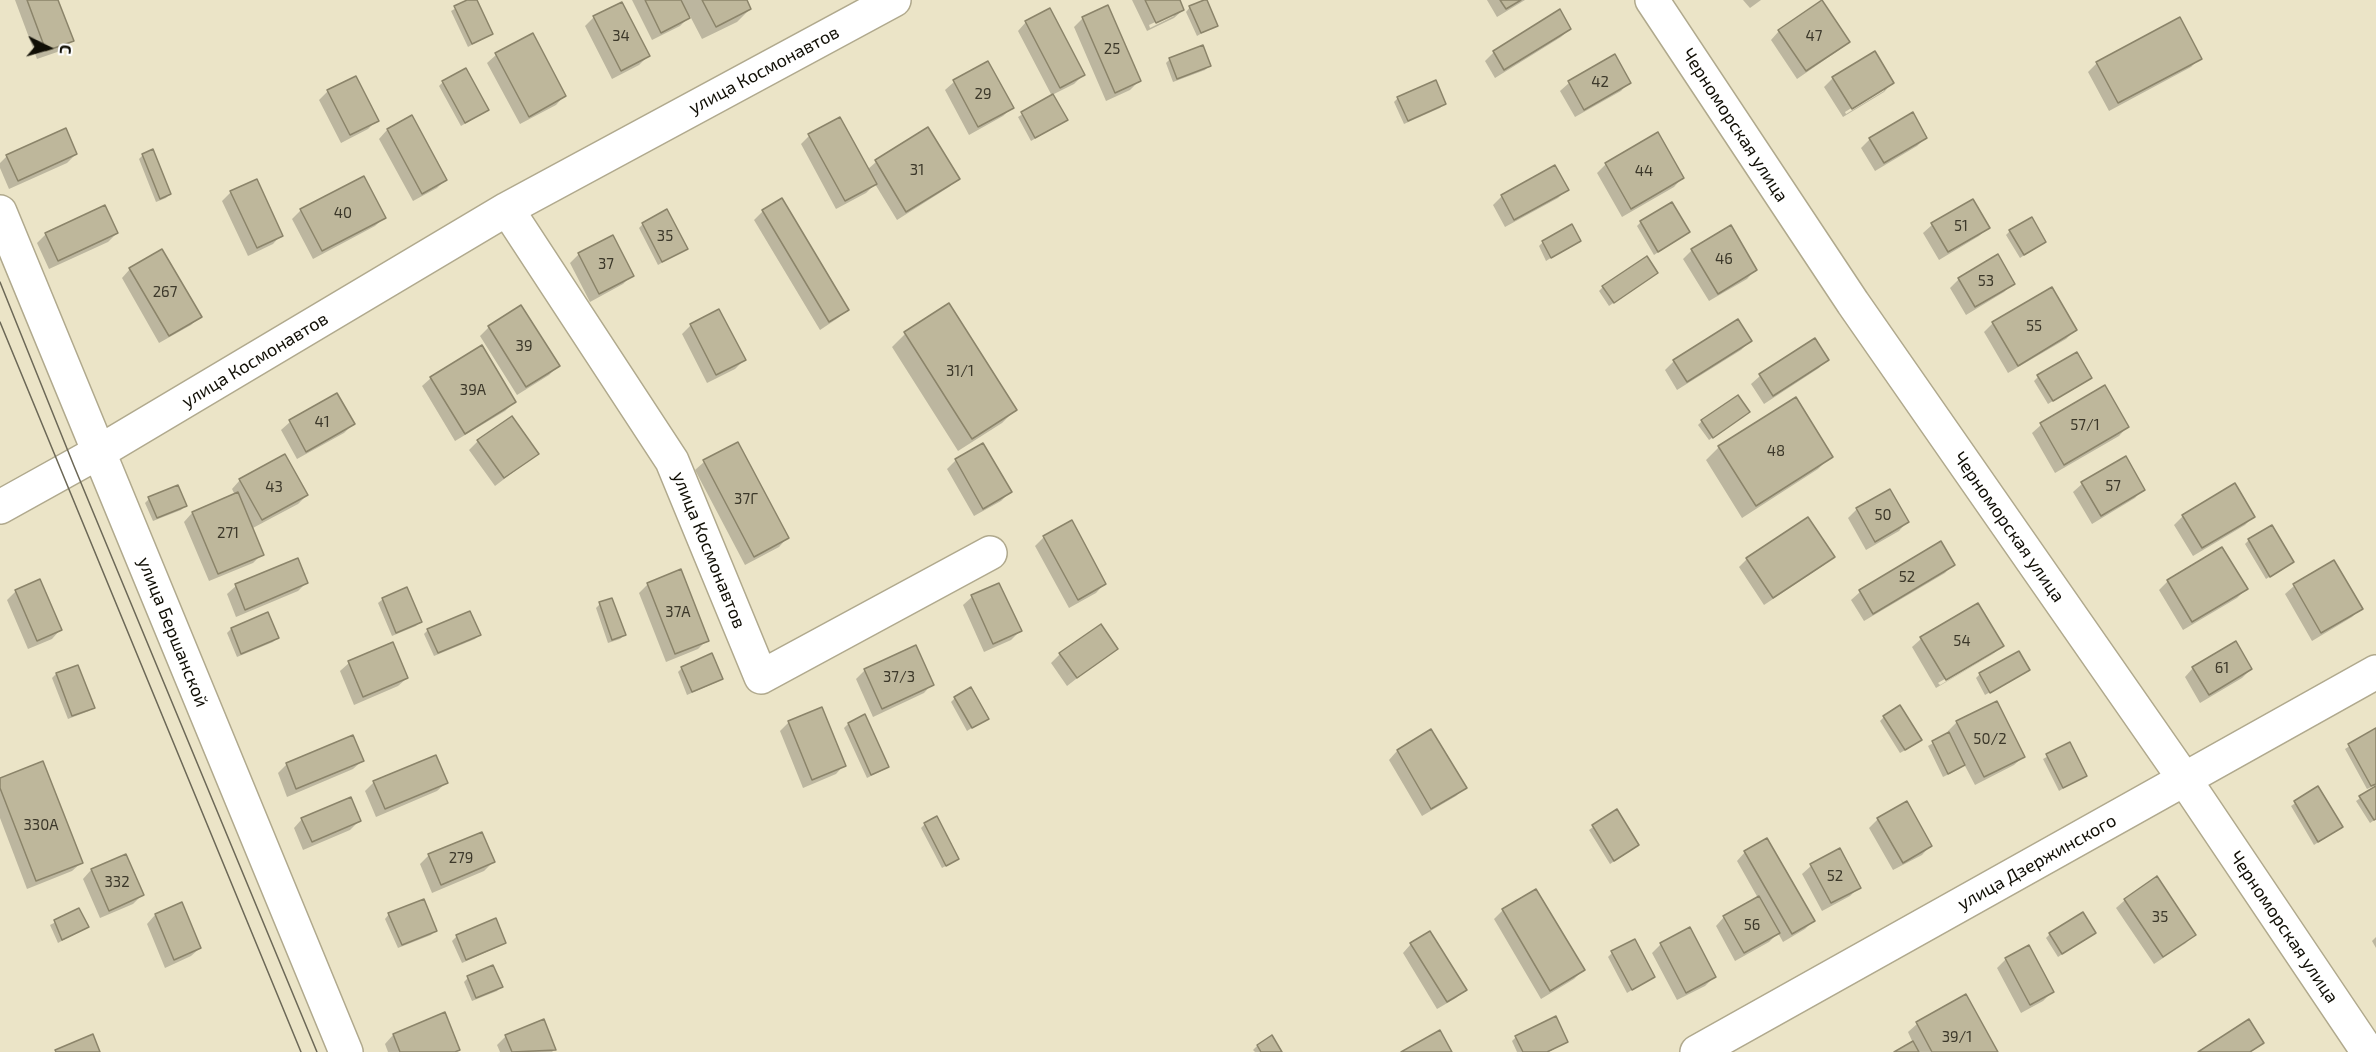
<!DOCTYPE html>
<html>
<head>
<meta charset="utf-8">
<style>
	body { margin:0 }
	#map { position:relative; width:2376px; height:1052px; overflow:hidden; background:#ebe4c7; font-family:"Exo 2",sans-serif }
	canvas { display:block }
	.north { position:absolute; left:18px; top:18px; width:60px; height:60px; -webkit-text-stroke:4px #fff; paint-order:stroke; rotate:95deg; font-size:16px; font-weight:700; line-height:24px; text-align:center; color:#100e05 }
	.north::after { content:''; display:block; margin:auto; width:21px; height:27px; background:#100e05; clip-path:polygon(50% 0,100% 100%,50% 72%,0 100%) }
</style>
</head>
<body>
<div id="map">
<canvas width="2376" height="1052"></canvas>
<div class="north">С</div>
</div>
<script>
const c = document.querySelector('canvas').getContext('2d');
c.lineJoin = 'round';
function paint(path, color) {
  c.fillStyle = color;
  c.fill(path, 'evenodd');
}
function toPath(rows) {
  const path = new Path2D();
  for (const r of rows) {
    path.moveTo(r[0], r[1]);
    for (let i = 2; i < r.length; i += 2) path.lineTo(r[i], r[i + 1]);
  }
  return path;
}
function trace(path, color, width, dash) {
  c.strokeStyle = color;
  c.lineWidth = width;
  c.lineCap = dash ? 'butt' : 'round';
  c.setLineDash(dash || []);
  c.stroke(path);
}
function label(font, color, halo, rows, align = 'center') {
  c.font = font + ' "Exo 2",sans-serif';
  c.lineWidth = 4.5;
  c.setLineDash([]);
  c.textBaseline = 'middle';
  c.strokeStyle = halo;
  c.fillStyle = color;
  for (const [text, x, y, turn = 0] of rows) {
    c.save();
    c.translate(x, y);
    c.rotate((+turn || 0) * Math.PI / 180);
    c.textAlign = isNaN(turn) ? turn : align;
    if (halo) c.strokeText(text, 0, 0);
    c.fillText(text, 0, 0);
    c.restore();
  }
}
paint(toPath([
	[15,0,57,0,72,41,63,50,37,59],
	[470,0,475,0,491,34,468,47,451,11],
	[632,0,745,0,750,9,737,22,702,39,690,16,680,26,652,40],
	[1132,0,1178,0,1183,10,1174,18,1147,31],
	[1174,13,1174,16,1150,28,1149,25],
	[1487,0,1525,0,1497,17],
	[1743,0,1761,0,1750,8],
	[1190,7,1216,25,1197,36,1186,12],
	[1559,11,1570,29,1561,37,1495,78,1485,61,1494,52],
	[594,17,648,56,639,65,612,79,585,26],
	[1083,18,1139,81,1130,90,1106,101,1074,27],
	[1026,22,1083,75,1074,84,1052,95,1066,120,1031,141,1018,117,1052,96,1018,31],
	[1779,31,1848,42,1839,50,1797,79,1771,40],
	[496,55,564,96,556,105,520,124,487,63],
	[2200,58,2191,67,2109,111,2088,72,2097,63],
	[1170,59,1209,66,1205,70,1173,82,1166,63],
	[988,63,1012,108,1003,116,969,135,945,90,954,82],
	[1833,78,1892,83,1884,92,1843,117,1824,87],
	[1884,88,1884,91,1846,114,1845,112],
	[443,82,488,110,461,126,439,86],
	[1629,82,1621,91,1575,117,1560,91,1569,83],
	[328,91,377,120,368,129,341,143,319,100],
	[1398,98,1444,104,1440,108,1404,124,1394,102],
	[928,129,958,178,949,187,897,220,875,184,866,193,836,209,801,144,809,136,867,170,876,162],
	[387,130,445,180,437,188,413,201,379,139],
	[1657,134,1682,178,1674,187,1622,217,1597,173,1606,164],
	[1926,137,1917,146,1875,171,1861,148,1870,139],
	[76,154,67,163,9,189,0,168,0,163,7,156],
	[143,155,170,194,166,198,156,202,139,159],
	[1555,167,1567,189,1558,198,1505,227,1493,205,1502,196],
	[231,192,281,235,273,244,248,256,222,201],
	[781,200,847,310,838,318,820,330,754,220,763,211],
	[301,210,384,218,375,226,313,259,292,219],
	[1641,222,1688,232,1654,255,1637,226],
	[643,224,686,249,658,265,639,228],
	[1932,225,1988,228,1979,236,1939,260,1923,233],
	[2010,231,2044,242,2020,258,2006,235],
	[117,233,108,242,49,269,37,243,46,234],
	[1579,240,1546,261,1539,246,1543,242],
	[1692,250,1755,270,1747,279,1709,301,1683,259],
	[579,254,632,275,623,284,590,302,570,263],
	[130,269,200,316,191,325,159,343,122,278],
	[1656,273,1609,306,1599,291,1603,287],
	[1959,279,2013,283,2004,292,1966,315,1950,288],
	[2051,289,2075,330,2066,339,2008,373,1984,332,1993,323],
	[948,305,1015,410,1002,423,958,451,892,347,905,334],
	[1737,321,1750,341,1741,350,1677,390,1665,370,1674,361],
	[691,325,744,360,735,369,707,383,682,334],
	[489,327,558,366,549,375,517,395,480,336],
	[1815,340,1827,359,1819,368,1764,404,1751,384,1760,376],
	[2038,377,2090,378,2048,404,2034,381],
	[431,378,514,402,505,411,455,441,422,386],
	[337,395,353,424,344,433,297,459,281,430,290,422],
	[1744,416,1709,440,1698,425,1702,421],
	[2041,425,2127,427,2119,436,2055,473,2032,433],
	[478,441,537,454,495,486,469,450],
	[983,445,1010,492,1001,501,974,516,947,469,956,460],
	[1719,447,1831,456,1818,469,1742,518,1706,460],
	[704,462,787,538,779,547,745,565,695,470],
	[240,480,307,495,298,504,251,529,262,554,253,563,209,581,184,522,192,513,235,495,232,489],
	[2082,484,2143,489,2135,498,2092,524,2073,492],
	[149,499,185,506,181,510,153,521,145,503],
	[1857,509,1907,522,1899,531,1866,550,1848,518],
	[2183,516,2253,517,2245,525,2193,556,2174,525],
	[1044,537,1104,584,1096,593,1069,608,1035,546],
	[2249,540,2292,562,2266,579,2245,544],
	[1941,544,1953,564,1945,573,1864,621,1851,600,1860,592],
	[1833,557,1824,565,1764,605,1739,567,1747,559],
	[2168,581,2246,589,2237,598,2183,630,2159,590],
	[307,582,298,591,236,617,227,594,236,586],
	[648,584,707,640,698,649,666,662,639,593],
	[2294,586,2361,608,2352,617,2312,641,2285,594],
	[16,591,60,630,52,639,28,649,7,600],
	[972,597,1020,631,1011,640,984,652,963,605],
	[383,599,420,622,416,626,392,636,378,603],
	[600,604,625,635,620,639,608,643,596,608],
	[1977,605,2002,645,1993,654,1936,688,1912,647,1921,639],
	[1994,650,1994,653,1940,685,1938,683],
	[267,614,277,638,273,642,237,657,227,633,231,629],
	[428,630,479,635,475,639,434,656,424,634],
	[1116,648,1067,686,1051,663,1060,654],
	[349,663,407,678,398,686,354,705,340,671],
	[77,666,93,707,89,711,68,719,52,678,56,674],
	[682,668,721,678,717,682,687,695,678,672],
	[2193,668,2251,669,2242,678,2200,703,2185,677],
	[865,670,932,684,924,693,873,717,856,679],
	[2028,670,1985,695,1976,678,1980,674],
	[955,698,987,718,967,731,951,702],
	[1996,703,2023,757,2014,765,1975,785,1964,764,1959,769,1943,777,1928,746,1949,734,1948,731,1957,722],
	[1884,717,1916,744,1900,753,1880,721],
	[789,722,844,765,836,774,803,788,780,731],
	[848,724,887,766,883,770,867,778,844,728],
	[2376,730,2376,819,2370,823,2356,801,2375,788,2374,786,2367,789,2345,749],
	[1431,731,1465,787,1456,796,1422,816,1389,760,1397,751],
	[352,737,362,761,353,769,287,797,278,773,286,765],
	[2070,744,2085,775,2059,791,2043,759],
	[0,779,81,863,72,871,27,889,0,818],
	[374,782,446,783,437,791,376,817,365,791],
	[2318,788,2341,827,2314,845,2291,806],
	[1906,803,1930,846,1922,855,1893,870,1869,828,1878,819],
	[1616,811,1633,849,1610,864,1589,830],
	[302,819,359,821,350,830,303,850,294,828],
	[925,824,957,858,953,862,942,868,921,828],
	[1745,852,1813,921,1805,929,1783,942,1778,933,1769,942,1735,961,1716,926,1724,917,1758,898,1737,861],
	[429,855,493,862,484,871,432,893,420,864],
	[125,856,142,895,133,904,100,918,83,879,91,870],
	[1811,866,1859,887,1850,896,1822,911,1802,874],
	[2125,900,2194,934,2186,943,2154,964,2116,908],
	[79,910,87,927,58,943,50,925],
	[1503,910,1583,970,1574,979,1541,999,1494,919],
	[389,914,435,931,431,935,398,948,385,919],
	[155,915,200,948,191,956,165,968,147,924],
	[495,920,504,942,500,946,462,963,452,941,456,937],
	[2094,933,2058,957,2046,938,2050,934],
	[2376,937,2376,948,2372,941],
	[1411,944,1465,989,1456,998,1437,1009,1403,953],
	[1661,944,1714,977,1705,986,1677,1000,1652,953],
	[2028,947,2052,992,2043,1001,2021,1013,1997,968,2006,959],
	[1612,953,1653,977,1627,993,1608,957],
	[468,978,501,987,497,991,472,1001,464,982],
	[1966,996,1996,1052,1897,1052,1913,1043,1908,1032,1917,1024],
	[444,1014,459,1049,456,1052,388,1052,385,1044,393,1035],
	[506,1036,554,1050,552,1052,500,1052,497,1045],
	[1272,1037,1281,1052,1255,1052,1253,1050,1257,1046],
	[1516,1037,1566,1042,1549,1052,1517,1052,1512,1041]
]), '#0003');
const building = toPath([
	[27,0,58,0,74,41,46,51,27,0],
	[467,0,477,0,493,34,472,44,454,6,467,0],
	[645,0,681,0,690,18,661,33,645,0],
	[702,0,747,0,751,9,716,27,702,0],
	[1145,0,1180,0,1184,10,1156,23,1145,0],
	[1204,0,1207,0,1218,26,1201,33,1189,6,1204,0],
	[1500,0,1521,0,1506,9,1500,0],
	[1822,0,1850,42,1806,71,1778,30,1822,0],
	[622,2,650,56,621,71,593,16,622,2],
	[1108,5,1141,81,1115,93,1082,17,1108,5],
	[1050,8,1085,75,1060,88,1025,21,1050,8],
	[1560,9,1571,29,1504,70,1493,51,1560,9],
	[2180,17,2202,59,2118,103,2096,62,2180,17],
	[533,33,566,96,529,117,495,53,533,33],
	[1203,45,1211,66,1177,79,1169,58,1203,45],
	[1875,51,1894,83,1852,109,1832,77,1875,51],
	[1615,54,1631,83,1584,110,1568,81,1615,54],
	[988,61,1014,108,978,127,953,80,988,61],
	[466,68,489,110,465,123,442,81,466,68],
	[356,76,379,121,350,135,327,90,356,76],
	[1436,80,1446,104,1408,121,1397,97,1436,80],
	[1053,94,1068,120,1035,138,1021,112,1053,94],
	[1913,112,1927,138,1884,163,1869,138,1913,112],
	[412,115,447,180,422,194,387,129,412,115],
	[840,117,877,184,845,201,808,134,840,117],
	[928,127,960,179,906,212,875,160,928,127],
	[66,128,77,154,18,181,6,155,66,128],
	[1658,132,1684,178,1631,209,1605,163,1658,132],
	[153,149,171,194,160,199,142,154,153,149],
	[1555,165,1569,190,1514,220,1501,195,1555,165],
	[364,176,386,218,322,251,300,209,364,176],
	[257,179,283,236,257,248,230,191,257,179],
	[782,198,849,310,829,322,762,210,782,198],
	[1973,199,1990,228,1948,252,1931,223,1973,199],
	[1672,202,1690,232,1658,252,1640,221,1672,202],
	[105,205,118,233,58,261,45,233,105,205],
	[667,209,688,249,662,262,642,223,667,209],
	[2032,217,2046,242,2024,255,2009,230,2032,217],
	[1572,224,1581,241,1551,258,1542,241,1572,224],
	[1731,225,1757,270,1718,294,1691,249,1731,225],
	[613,235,634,276,599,294,578,253,613,235],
	[162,249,202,317,169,336,129,268,162,249],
	[1998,254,2015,284,1975,307,1958,278,1998,254],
	[1647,256,1658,273,1614,303,1602,286,1647,256],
	[2052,287,2077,330,2018,366,1992,322,2052,287],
	[949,303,1017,410,972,439,904,332,949,303],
	[521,305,560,366,526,387,488,326,521,305],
	[719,309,746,360,716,375,690,324,719,309],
	[1738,319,1752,341,1687,382,1673,360,1738,319],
	[1815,338,1829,360,1773,396,1759,374,1815,338],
	[482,345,516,402,465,434,430,377,482,345],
	[2077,352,2092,378,2053,401,2037,375,2077,352],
	[2105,385,2129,427,2064,465,2040,423,2105,385],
	[337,393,355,424,306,452,289,420,337,393],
	[1738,395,1750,412,1713,438,1701,420,1738,395],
	[1796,397,1833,457,1756,506,1718,446,1796,397],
	[512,416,539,454,504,478,477,440,512,416],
	[738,442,789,538,754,557,703,460,738,442],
	[983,443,1012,492,983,509,955,459,983,443],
	[285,454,308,495,262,520,239,479,285,454],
	[2126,456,2145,490,2101,516,2081,482,2126,456],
	[2235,483,2255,517,2202,548,2182,515,2235,483],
	[178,485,187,506,157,518,148,497,178,485],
	[1890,489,1909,522,1875,542,1856,508,1890,489],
	[238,492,264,555,218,574,192,512,238,492],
	[1808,517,1835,557,1773,598,1746,558,1808,517],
	[1072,520,1106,584,1078,600,1043,536,1072,520],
	[2272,525,2294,562,2270,577,2248,539,2272,525],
	[1941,541,1955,565,1873,614,1859,590,1941,541],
	[2222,547,2248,589,2192,622,2167,580,2222,547],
	[298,558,308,583,245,610,235,584,298,558],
	[2334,560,2363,609,2321,633,2293,584,2334,560],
	[681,569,709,641,675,654,647,583,681,569],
	[40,579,62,630,37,641,15,590,40,579],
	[999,583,1022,631,993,644,971,595,999,583],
	[407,587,422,622,396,633,382,598,407,587],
	[612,598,626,635,612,640,599,602,612,598],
	[1978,603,2004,646,1946,680,1920,637,1978,603],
	[470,611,481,635,438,653,427,629,470,611],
	[268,612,279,638,241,654,231,628,268,612],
	[1101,624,1118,649,1077,678,1059,653,1101,624],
	[2236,641,2252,669,2209,695,2192,667,2236,641],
	[393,642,408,678,363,697,348,661,393,642],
	[916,645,934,685,882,709,864,669,916,645],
	[2019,651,2030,670,1990,693,1979,673,2019,651],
	[712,653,723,679,692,692,681,667,712,653],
	[78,665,95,708,72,716,56,673,78,665],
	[971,687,989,719,972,728,954,697,971,687],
	[1997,701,2025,757,1984,777,1956,721,1997,701],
	[1900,705,1922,740,1905,750,1883,716,1900,705],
	[822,707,846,766,812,780,788,721,822,707],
	[865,714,889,767,871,775,848,723,865,714],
	[2376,728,2376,784,2371,786,2348,744,2376,728],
	[1431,729,1467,788,1431,809,1397,750,1431,729],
	[1949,732,1965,765,1948,774,1932,741,1949,732],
	[353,735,364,761,296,789,286,763,353,735],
	[2070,742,2087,776,2063,788,2046,754,2070,742],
	[436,755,448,783,385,809,373,781,436,755],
	[43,761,83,863,36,881,0,788,0,778,43,761],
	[2318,786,2343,827,2318,842,2294,801,2318,786],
	[2376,786,2376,819,2374,820,2359,796,2376,786],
	[351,797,361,821,312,842,301,818,351,797],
	[1907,801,1932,846,1903,863,1877,818,1907,801],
	[1617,809,1639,845,1614,861,1592,825,1617,809],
	[937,816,959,859,946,866,924,823,937,816],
	[482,832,495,862,441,885,428,854,482,832],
	[1767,838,1815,921,1792,934,1744,851,1767,838],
	[1840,848,1861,888,1831,903,1810,864,1840,848],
	[126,854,144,895,109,911,91,869,126,854],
	[2157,876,2196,935,2163,957,2124,899,2157,876],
	[1536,889,1585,970,1550,991,1502,909,1536,889],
	[1759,896,1780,933,1744,953,1723,916,1759,896],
	[424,899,437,931,402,945,388,913,424,899],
	[182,902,201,948,174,960,155,914,182,902],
	[79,908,89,927,62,940,54,920,79,908],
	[2083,912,2096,933,2062,954,2049,933,2083,912],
	[496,918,506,943,466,960,456,935,496,918],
	[1690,927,1716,977,1686,993,1660,943,1690,927],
	[1430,931,1467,990,1447,1002,1410,943,1430,931],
	[1635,939,1655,977,1632,990,1611,951,1635,939],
	[2029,945,2054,992,2030,1005,2005,958,2029,945],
	[493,965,503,987,476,998,467,976,493,965],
	[1966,994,1998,1052,1932,1052,1916,1022,1966,994],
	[445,1012,460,1050,455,1052,400,1052,393,1034,445,1012],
	[1556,1016,1568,1042,1547,1052,1523,1052,1515,1036,1556,1016],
	[544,1019,556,1050,512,1052,505,1035,544,1019],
	[2249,1019,2264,1043,2250,1052,2198,1052,2249,1019],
	[1440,1030,1452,1052,1401,1052,1440,1030],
	[93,1034,100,1052,56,1052,55,1050,93,1034],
	[1272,1035,1282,1052,1261,1052,1257,1045,1272,1035],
	[1913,1041,1919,1052,1894,1052,1913,1041]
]);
paint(building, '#beb79b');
trace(building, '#8b846a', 1.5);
const minor = toPath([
	[1652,0,1853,303,2185,780,2368,1052],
	[507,209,672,461,761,677,990,553],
	[0,212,346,1052],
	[0,507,99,452,507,209,894,0],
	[1697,1052,2376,672]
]);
trace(minor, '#b0a98d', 36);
trace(minor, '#fff', 33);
trace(toPath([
	[0,282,74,466,317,1052],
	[0,322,301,1052]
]), '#6c6857', 1.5);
label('15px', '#3c382a', null, [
	["34",621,36],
	["47",1814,36],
	["25",1112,49],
	["42",1600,82],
	["29",983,94],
	["31",917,170],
	["44",1644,171],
	["40",343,213],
	["51",1961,226],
	["35",665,236],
	["46",1724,259],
	["37",606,264],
	["53",1986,281],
	["267",165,292],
	["55",2034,326],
	["39",524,346],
	["31/1",960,371],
	["39А",473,390],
	["41",322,422],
	["57/1",2085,425],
	["48",1776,451],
	["57",2113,486],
	["43",274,487],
	["37Г",746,499],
	["50",1883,515],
	["271",228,533],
	["52",1907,577],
	["37А",678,612],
	["54",1962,641],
	["61",2222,668],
	["37/3",899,677],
	["50/2",1990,739],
	["330А",41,825],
	["279",461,858],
	["52",1835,876],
	["332",117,882],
	["35",2160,917],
	["56",1752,925],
	["39/1",1957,1037]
]);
label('18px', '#100e05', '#fff', [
	["улица Космонавтов",764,70,-28],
	["Черноморская улица",1735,125,57],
	["улица Космонавтов",255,360,-31],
	["Черноморская улица",2009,527,55],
	["улица Космонавтов",709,550,68],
	["улица Бершанской",173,632,68],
	["улица Дзержинского",2037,862,-29],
	["Черноморская улица",2284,927,56]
]);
</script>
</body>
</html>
